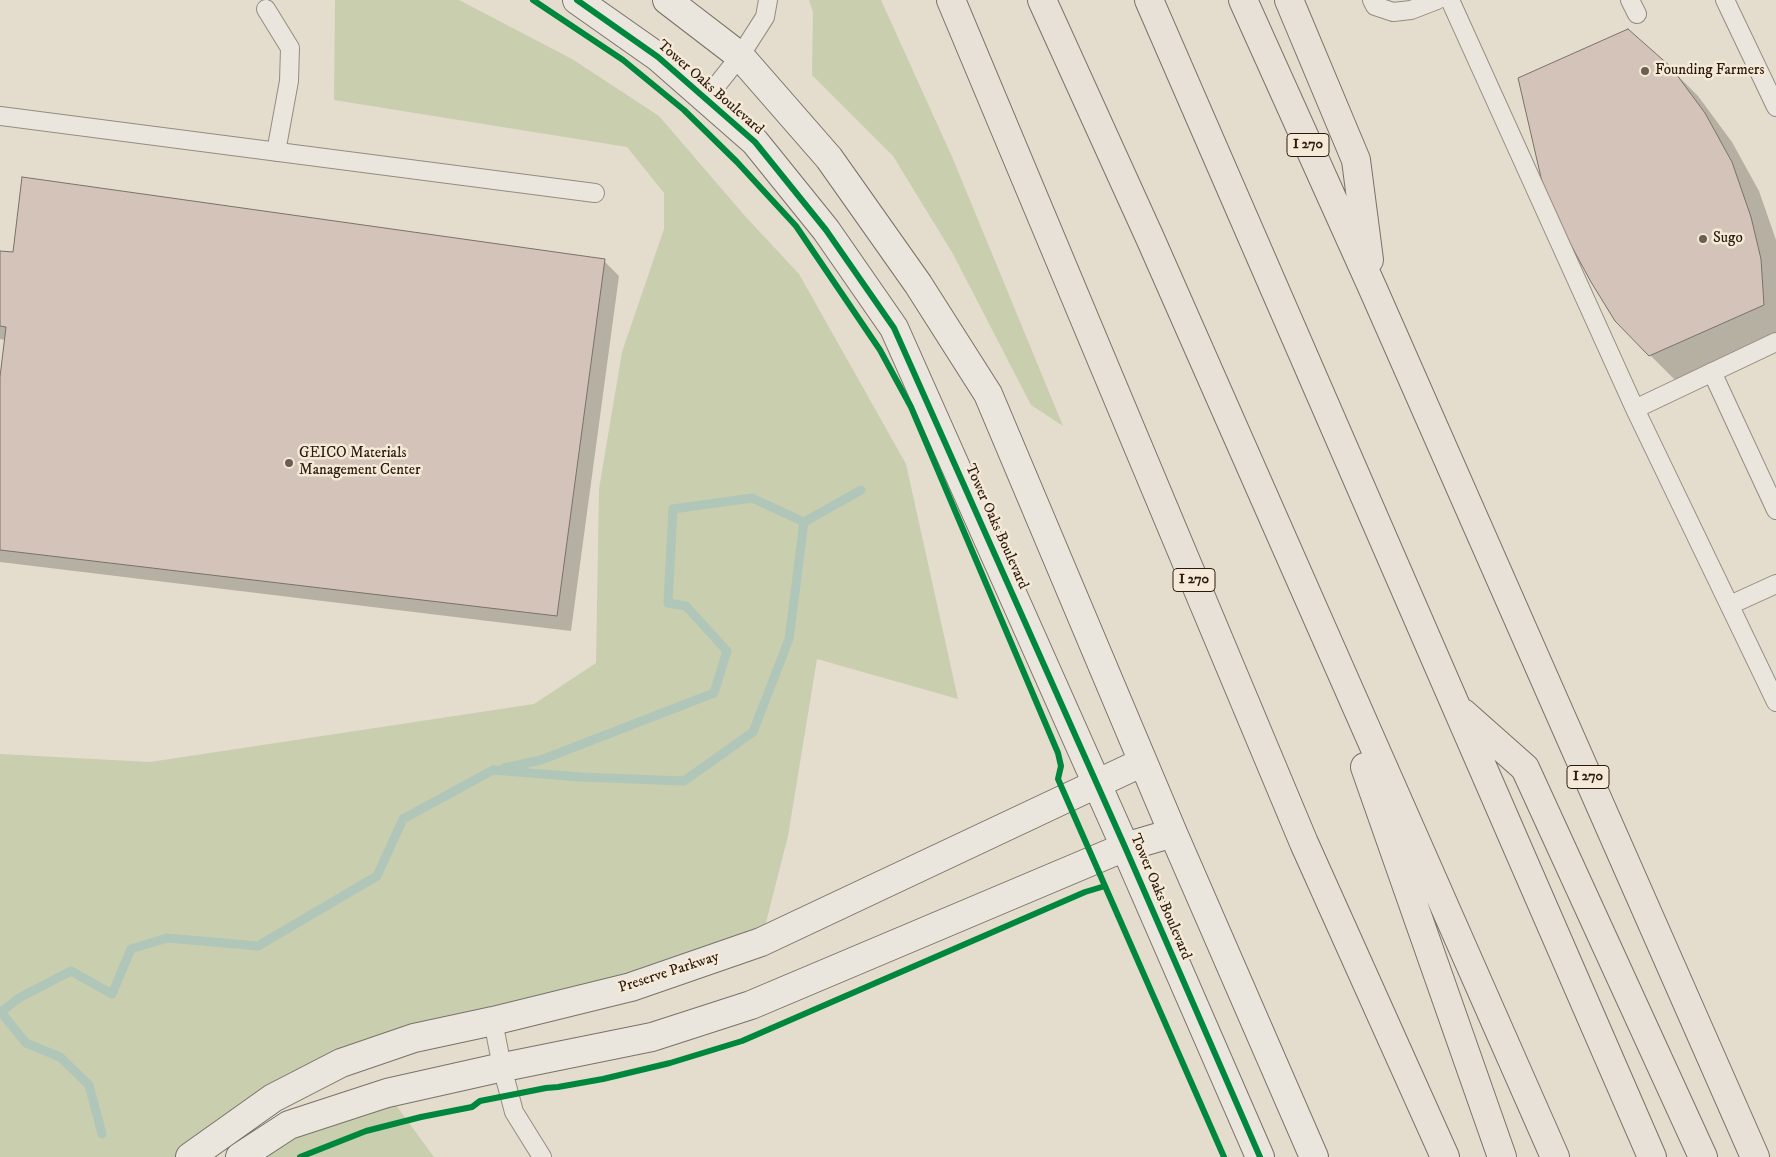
<!DOCTYPE html>
<html>
<head>
<meta charset="utf-8">
<style>
	body { margin:0 }
	canvas { display:block; background:#e4dccc }
</style>
</head>
<body>
<canvas width="1776" height="1157"></canvas>
<script>
const c = document.querySelector('canvas').getContext('2d');
c.lineJoin = 'round';
function paint(path, color) {
  c.fillStyle = color;
  c.fill(path, 'evenodd');
}
function toPath(rows) {
  const path = new Path2D();
  for (const r of rows) {
    path.moveTo(r[0], r[1]);
    for (let i = 2; i < r.length; i += 2) path.lineTo(r[i], r[i + 1]);
  }
  return path;
}
function trace(path, color, width, dash) {
  c.strokeStyle = color;
  c.lineWidth = width;
  c.lineCap = dash ? 'butt' : 'round';
  c.setLineDash(dash || []);
  c.stroke(path);
}
function label(font, color, halo, rows, align = 'center') {
  c.font = font + ' "IM FELL DW Pica",serif';
  c.lineWidth = 5;
  c.setLineDash([]);
  c.textBaseline = 'middle';
  c.strokeStyle = halo;
  c.fillStyle = color;
  for (const [text, x, y, turn = 0] of rows) {
    c.save();
    c.translate(x, y);
    c.rotate((+turn || 0) * Math.PI / 180);
    c.textAlign = isNaN(turn) ? turn : align;
    if (halo) c.strokeText(text, 0, 0);
    c.fillText(text, 0, 0);
    c.restore();
  }
}
paint(toPath([
	[335,0,459,0,572,59,659,116,745,216,799,274,906,464,958,699,817,659,788,836,761,942,414,1038,190,1157,0,1157,0,754,150,762,534,704,596,663,599,489,622,352,664,229,664,193,627,147,334,100],
	[809,0,881,0,953,159,1063,426,1031,405,953,254,893,156,812,75,813,12],
	[387,1093,434,1157,240,1157]
]), '#c9ceaf');
paint(toPath([
	[1670,68,1698,96,1732,142,1759,191,1776,240,1776,339,1678,383,1650,355],
	[0,252,604,261,619,276,571,631,0,562,0,388,6,340,0,339]
]), '#0003');
trace(toPath([
	[504,768,541,760,714,693,727,651,686,606,668,603,673,509,752,498,804,522],
	[0,1011,26,1043,60,1057,89,1085,102,1134],
	[1,1012,19,998,71,971,112,994,131,949,167,938,258,946,377,876,403,819,493,770,580,777,684,781,753,732,789,639,804,522,861,490]
]), '#b0c6b9', 9);
const building = toPath([
	[1628,29,1671,67,1705,113,1732,162,1751,217,1761,259,1764,305,1649,356,1615,321,1591,282,1565,234,1543,186,1518,78,1628,29],
	[22,177,605,259,557,616,0,550,0,377,6,327,0,326,0,251,13,252,22,177]
]);
paint(building, '#d4c3b9');
trace(building, '#797269', 1);
const lane = toPath([
	[1372,0,1375,6,1393,12,1411,10,1437,0],
	[1450,0,1635,409,1776,702],
	[1630,0,1637,14],
	[1725,0,1776,107],
	[266,9,290,48,289,81,276,152],
	[706,99,740,56,765,17,768,0],
	[0,116,595,193],
	[1712,372,1776,510],
	[1635,409,1776,342],
	[1730,605,1776,584],
	[493,1021,502,1067,514,1112,542,1157]
]);
const secondary = toPath([
	[577,0,658,57,755,142,826,230,894,328,1125,847,1260,1157],
	[667,0,740,56,829,158,918,284,988,394,1173,833,1314,1157],
	[190,1157,273,1098,341,1063,414,1038,493,1021,631,987,761,942,1143,762],
	[240,1157,289,1125,387,1093,494,1069,652,1037,751,1005,1125,847,1173,833]
]);
const highway = toPath([
	[951,0,1304,843,1445,1157],
	[1042,0,1150,238,1555,1157],
	[1149,0,1652,1157],
	[1243,0,1373,289,1755,1157],
	[1289,0,1356,160,1369,260],
	[1463,713,1525,768,1703,1157],
	[1365,767,1502,1157]
]);
trace(lane, '#938c82', 20);
trace(secondary, '#797269', 30);
trace(highway, '#797269', 30);
trace(lane, '#eae5dd', 18);
trace(secondary, '#eae5dd', 28);
trace(highway, '#e7e1d8', 28);
trace(toPath([
	[533,0,623,60,684,110,737,162,796,226,880,350,911,407,1058,753,1061,766,1058,779,1224,1157],
	[577,0,658,57,755,142,826,230,894,328,1125,847,1260,1157],
	[300,1157,366,1131,421,1117,472,1107,480,1101,546,1088,558,1087,603,1079,670,1063,742,1041,1085,892,1105,886]
]), '#00873e', 6);
for (const [x, y, r, color] of [
	[1645,71,5,"#6c5e50"],
	[1703,239,5,"#6c5e50"],
	[289,463,5,"#6c5e50"]
]) {
  const dot = new Path2D();
  dot.arc(x, y, r, 0, 2 * Math.PI);
  c.fillStyle = color;
  c.fill(dot);
  trace(dot, '#f4ead7', 2);
}
for (const [x, y, w] of [
	[1308,145,42],
	[1194,580,42],
	[1588,777,42]
]) {
  const box = new Path2D();
  box.roundRect(x - w / 2, y - 11.5, w, 23, 4);
  c.fillStyle = '#f4ead7';
  c.fill(box);
  trace(box, '#2c1a0e', 1);
}
label('bold 14px', '#2c1a0e', null, [
	["I 270",1308,145],
	["I 270",1194,580],
	["I 270",1588,777]
]);
label('15px', '#2c1a0e', '#f4ead7', [
	["Founding Farmers",1655,71],
	["Sugo",1713,239],
	["GEICO Materials",299,454],
	["Management Center",299,471]
], 'left');
label('15px', '#2c1a0e', '#f4ead7', [
	["Tower Oaks Boulevard",710,88,41],
	["Tower Oaks Boulevard",996,527,66],
	["Tower Oaks Boulevard",1160,897,67],
	["Preserve Parkway",669,973,-18]
]);
</script>
</body>
</html>
